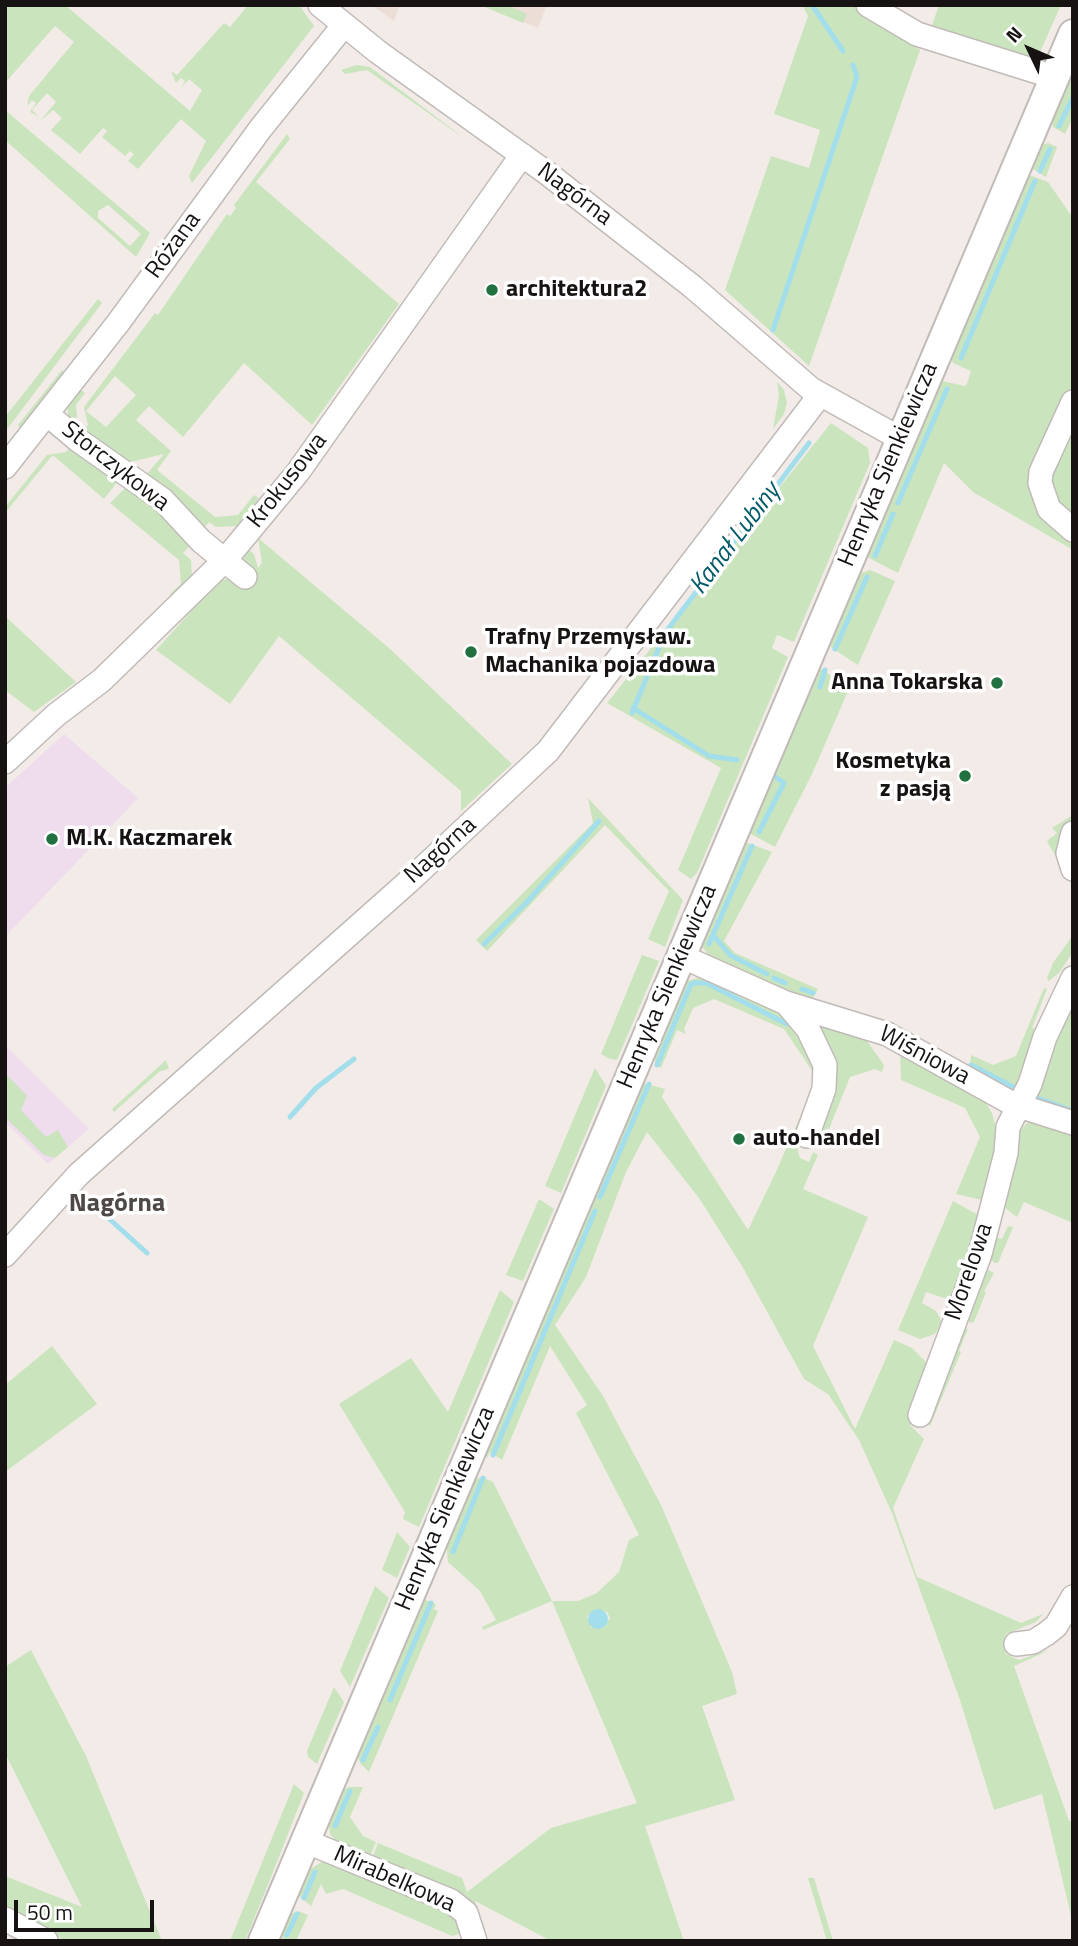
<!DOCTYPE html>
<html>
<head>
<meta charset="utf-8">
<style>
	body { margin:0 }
	#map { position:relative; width:1078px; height:1946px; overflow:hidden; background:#f2ebe8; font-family:"Titillium Web",sans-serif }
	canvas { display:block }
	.frame { position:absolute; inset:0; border:7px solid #161312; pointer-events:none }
	.north { position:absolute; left:994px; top:14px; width:70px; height:70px; -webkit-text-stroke:5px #fff; paint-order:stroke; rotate:314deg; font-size:19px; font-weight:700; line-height:28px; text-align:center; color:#161312 }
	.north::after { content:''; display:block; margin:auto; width:24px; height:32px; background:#161312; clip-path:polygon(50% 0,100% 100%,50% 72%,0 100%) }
	.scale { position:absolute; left:14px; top:1900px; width:140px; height:32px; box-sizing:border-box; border:4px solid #161312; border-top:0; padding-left:9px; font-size:21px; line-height:24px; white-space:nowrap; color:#161312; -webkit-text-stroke:5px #fff; paint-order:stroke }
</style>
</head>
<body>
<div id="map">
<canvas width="1078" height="1946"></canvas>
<div class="frame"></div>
<div class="north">N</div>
<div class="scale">50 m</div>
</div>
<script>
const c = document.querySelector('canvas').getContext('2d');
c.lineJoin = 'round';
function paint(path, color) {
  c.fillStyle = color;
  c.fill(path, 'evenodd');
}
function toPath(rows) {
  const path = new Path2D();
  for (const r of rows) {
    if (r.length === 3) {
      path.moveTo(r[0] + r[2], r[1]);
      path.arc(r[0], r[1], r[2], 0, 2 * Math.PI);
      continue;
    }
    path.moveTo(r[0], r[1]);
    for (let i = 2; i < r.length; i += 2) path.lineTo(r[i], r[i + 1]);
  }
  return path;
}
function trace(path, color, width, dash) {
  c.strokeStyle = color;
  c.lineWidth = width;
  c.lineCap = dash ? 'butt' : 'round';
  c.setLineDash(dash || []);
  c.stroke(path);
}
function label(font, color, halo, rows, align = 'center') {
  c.font = font + ' "Titillium Web",sans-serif';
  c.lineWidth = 7;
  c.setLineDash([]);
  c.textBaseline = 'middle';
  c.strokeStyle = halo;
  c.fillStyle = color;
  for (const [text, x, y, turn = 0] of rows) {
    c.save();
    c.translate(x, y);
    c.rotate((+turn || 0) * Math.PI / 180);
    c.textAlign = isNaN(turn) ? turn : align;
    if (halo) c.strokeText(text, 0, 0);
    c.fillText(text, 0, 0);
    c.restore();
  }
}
paint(toPath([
	[64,734,138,798,5,937,5,788],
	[5,1045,89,1129,48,1164,5,1122]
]), '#efdced');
paint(toPath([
	[371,5,400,5,394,21],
	[480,5,547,5,538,28]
]), '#ecded7');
paint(toPath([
	[5,5,65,5,190,111,202,90,189,79,181,88,185,81,181,78,176,83,171,71,177,75,224,23,230,27,248,5,299,5,314,26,192,183,189,176,206,141,181,119,138,169,128,161,134,154,130,151,125,156,102,137,107,131,103,128,80,154,51,130,62,118,53,110,40,121,56,102,47,93,32,110,39,117,30,112,36,103,32,100,27,106,29,96,74,42,55,26,5,83],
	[480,5,506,5,527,14,523,23],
	[802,5,852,5,920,50,809,366,725,290,771,156,809,168,820,130,774,114,808,16],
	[939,5,1061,5,1036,61,931,28],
	[1073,59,1073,117,1065,134,1053,127,1050,113],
	[356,65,370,67,468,141,367,70,345,74,341,70],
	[5,110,150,233,136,257,5,140],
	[108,205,141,234,130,246,98,218,98,211],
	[287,134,290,139,256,182,399,304,312,425,244,363,183,437,149,406,136,420,171,451,157,470,215,517,238,515,254,495,259,498,237,526,216,527,209,522,200,532,146,475,164,454,126,463,80,434,88,425,84,407,155,313,158,315,227,214,230,216,236,208,234,205],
	[115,376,136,395,106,427,86,411],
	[1048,143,1057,147,1046,177,1028,166,1041,145],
	[1029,175,1048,182,1073,218,1073,389,1040,462,1073,550,973,492,944,463,898,573,869,558,865,552,936,385,942,381,965,386,967,384,971,371,953,363,950,354,1023,176],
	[98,299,102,303,5,432,5,417],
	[62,370,68,375,22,433,18,425],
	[777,382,784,390,787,403,784,414,773,429,779,395],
	[79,388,85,393,76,405,77,417,71,425,67,408],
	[1073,415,1073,524,1050,502,1049,468],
	[831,423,868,448,870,463,794,642,777,635,772,648,788,657,697,873,691,879,678,870,721,768,607,703],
	[72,445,122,476,104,499,54,456,51,457,5,513,5,507,47,455,66,452],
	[135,485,194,541,183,553,191,560,192,577,172,596,170,594,181,584,179,560,110,503,126,487],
	[258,538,389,648,512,764,461,811,461,791,279,636,230,704,156,650,219,581,233,577,244,566,244,546,254,554,258,568,262,563],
	[870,570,895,581,858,665,832,648,826,640,854,576],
	[5,616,76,682,34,712,5,690],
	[823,669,848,691,812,774,775,847,749,833,812,671],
	[588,798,683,900,665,947,648,939,669,891,605,825,487,951,476,940,593,823],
	[1073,815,1073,887,1047,841,1057,833,1052,828],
	[745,842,772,852,724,941,735,953,818,989,813,998,801,997,709,956,701,945],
	[1073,935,1073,952,1059,973,1049,981,1047,978,1053,963],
	[642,955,659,961,617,1060,610,1059,601,1054],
	[703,976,749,996,793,1021,808,1037,820,1066,818,1097,795,1139,800,1158,809,1162,813,1152,818,1155,803,1189,868,1217,813,1346,855,1429,894,1340,912,1348,927,1363,924,1386,910,1425,924,1439,893,1508,917,1577,1021,1623,1043,1614,1036,1622,1006,1634,1003,1644,1006,1654,1019,1660,1052,1649,1014,1666,1069,1821,1073,1821,1073,1924,1042,1794,994,1810,960,1700,892,1513,859,1440,828,1394,804,1379,742,1266,699,1198,647,1132,626,1172,586,1277,555,1325,603,1396,661,1505,732,1672,737,1694,702,1706,735,1800,645,1826,684,1941,551,1941,475,1901,488,1941,482,1941,471,1909,455,1896,345,1852,330,1834,328,1818,338,1792,349,1787,363,1787,350,1817,363,1836,376,1842,369,1858,372,1859,378,1843,462,1878,467,1892,551,1828,637,1803,552,1601,483,1630,482,1627,496,1620,480,1591,448,1562,446,1543,469,1480,477,1475,476,1479,482,1477,493,1482,552,1601,578,1601,597,1593,619,1572,629,1540,639,1535,576,1413,587,1405,550,1346,502,1460,490,1452,487,1458,485,1452,490,1430,618,1129,636,1103,643,1083,665,1089,662,1097,748,1230,775,1174,817,1078,784,1029,714,999,693,1008,684,1029,686,1034,677,1030,661,1068,655,1065,655,1041,675,997,688,981],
	[601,1610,607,1612,610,1618,603,1627,591,1627,587,1616],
	[1073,987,1073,1117,1029,1101],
	[1044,988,1047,989,1032,1028,1037,1030,1016,1093,970,1068,971,1055,993,1065,1016,1056],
	[818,1026,865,1038,884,1065,882,1072,875,1069,850,1077,827,1134,819,1126],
	[900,1051,984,1100,992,1113,999,1140,982,1200,956,1194,980,1137,965,1108,901,1080],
	[166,1060,169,1069,160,1071,114,1112,112,1109],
	[595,1068,606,1086,561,1193,545,1186],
	[5,1073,27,1096,21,1110,46,1137,58,1130,68,1147,55,1158,44,1155,5,1117],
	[1030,1120,1073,1129,1073,1223,1024,1202,1017,1217,1005,1208,1012,1178,1017,1134],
	[539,1199,554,1209,523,1281,506,1275],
	[953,1201,980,1216,955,1296,947,1299,926,1292,922,1303,936,1311,942,1322,935,1334,920,1339,898,1330],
	[1008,1226,1013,1227,998,1263,995,1263,987,1257,995,1237,1002,1239],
	[984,1268,994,1273,984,1291,986,1292,974,1322,971,1323,967,1320],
	[500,1290,514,1302,419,1527,403,1519,405,1512,339,1404,411,1358,448,1412],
	[961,1328,968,1329,959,1351,961,1352,930,1426,927,1423],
	[52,1346,97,1404,5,1472,5,1385],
	[397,1532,410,1547,397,1578,382,1570],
	[375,1586,389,1598,350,1687,340,1671],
	[423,1599,436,1604,434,1609,438,1611,369,1772,360,1763,356,1750],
	[31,1650,86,1756,162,1941,66,1941,5,1912,5,1876,82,1907,5,1753,5,1667],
	[334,1687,344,1702,317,1764,308,1757,307,1751],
	[294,1784,304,1793,271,1877,245,1941,230,1941],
	[324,1861,341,1861,447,1906,466,1932,452,1936,343,1889,326,1894,321,1884,311,1906,297,1894,305,1872],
	[808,1878,814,1878,833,1941,827,1941],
	[298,1911,308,1915,296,1941,282,1941,286,1916]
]), '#cae5bd');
paint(toPath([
	[598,1619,10]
]), '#a2deeb');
trace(toPath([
	[812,5,843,51],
	[1059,126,1073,97],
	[1040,171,1050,149],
	[773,330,857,77,853,65],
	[961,358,1035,181],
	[898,503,947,389],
	[875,556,893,514],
	[835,649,867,577],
	[820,687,825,670],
	[633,708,709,756,737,760],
	[632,713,665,633,809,443],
	[759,832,784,783,774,776],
	[713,935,730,955,767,974],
	[484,944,528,901,599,821],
	[709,944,752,846],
	[774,978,785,983],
	[802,989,813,993],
	[657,1065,691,984,695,983,706,983,787,1024],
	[971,1065,1019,1090],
	[1035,1097,1073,1111],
	[290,1117,316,1088,354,1059],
	[85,1197,147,1253],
	[600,1197,649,1084],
	[493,1455,595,1211],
	[453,1552,483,1478],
	[390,1700,431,1603],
	[363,1760,378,1727],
	[335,1826,350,1791],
	[304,1898,315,1872],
	[287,1935,297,1914]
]), '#a2deeb', 5);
const minor = toPath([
	[320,5,378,52,547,173,693,287,811,389,901,439],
	[868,5,917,34,1054,77],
	[1073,402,1041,472,1040,483,1049,509,1073,530],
	[47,414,78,440,163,500,201,541,245,577],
	[5,467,118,323,261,128,344,25],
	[5,762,56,715,102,680,225,560,298,472,522,155],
	[1073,833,1068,853,1073,869],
	[681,956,786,1003,887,1034,1013,1104,1073,1123],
	[787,1004,808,1029,825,1065,824,1089,807,1136],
	[5,1255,79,1174,408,882,548,751,820,395],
	[920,1415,980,1254,1006,1153,1008,1127,1030,1084,1045,1037,1073,978],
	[1016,1644,1033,1642,1046,1634,1056,1626,1073,1597],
	[305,1841,451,1901,466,1913,475,1941],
	[5,1919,46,1941]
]);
const tertiary = toPath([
	[263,1941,1073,34]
]);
trace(minor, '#c1bbb8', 26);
trace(tertiary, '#c1bbb8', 32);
trace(minor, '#fff', 23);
trace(tertiary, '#fff', 28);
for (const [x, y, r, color] of [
	[492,290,7,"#217040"],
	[471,652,7,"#217040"],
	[997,683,7,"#217040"],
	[965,776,7,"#217040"],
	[52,839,7,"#217040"],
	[739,1139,7,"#217040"]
]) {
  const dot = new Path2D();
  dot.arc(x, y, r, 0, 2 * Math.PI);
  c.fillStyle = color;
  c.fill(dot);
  trace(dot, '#fff', 2.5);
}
label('24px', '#161312', '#fff', [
	["Nagórna",574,195,37],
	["Różana",174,246,-54],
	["Henryka Sienkiewicza",889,465,-67],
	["Storczykowa",115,467,38],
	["Krokusowa",288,481,-52],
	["Nagórna",441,851,-42],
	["Henryka Sienkiewicza",668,987,-67],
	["Wiśniowa",924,1056,28],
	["Morelowa",970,1272,-71],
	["Henryka Sienkiewicza",446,1509,-67],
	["Mirabelkowa",394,1880,24]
]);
label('bold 24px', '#161312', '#fff', [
	["architektura2",506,290],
	["Trafny Przemysław.",485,638],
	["Machanika pojazdowa",485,666],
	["Anna Tokarska",983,683,"right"],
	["Kosmetyka",951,762,"right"],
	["z pasją",951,790,"right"],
	["M.K. Kaczmarek",66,839],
	["auto-handel",753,1139]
], 'left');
label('italic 26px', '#035b69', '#fff', [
	["Kanał Lubiny",736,539,-53]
]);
label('bold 26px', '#4e4846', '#fff', [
	["Nagórna",117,1205]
]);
</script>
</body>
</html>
